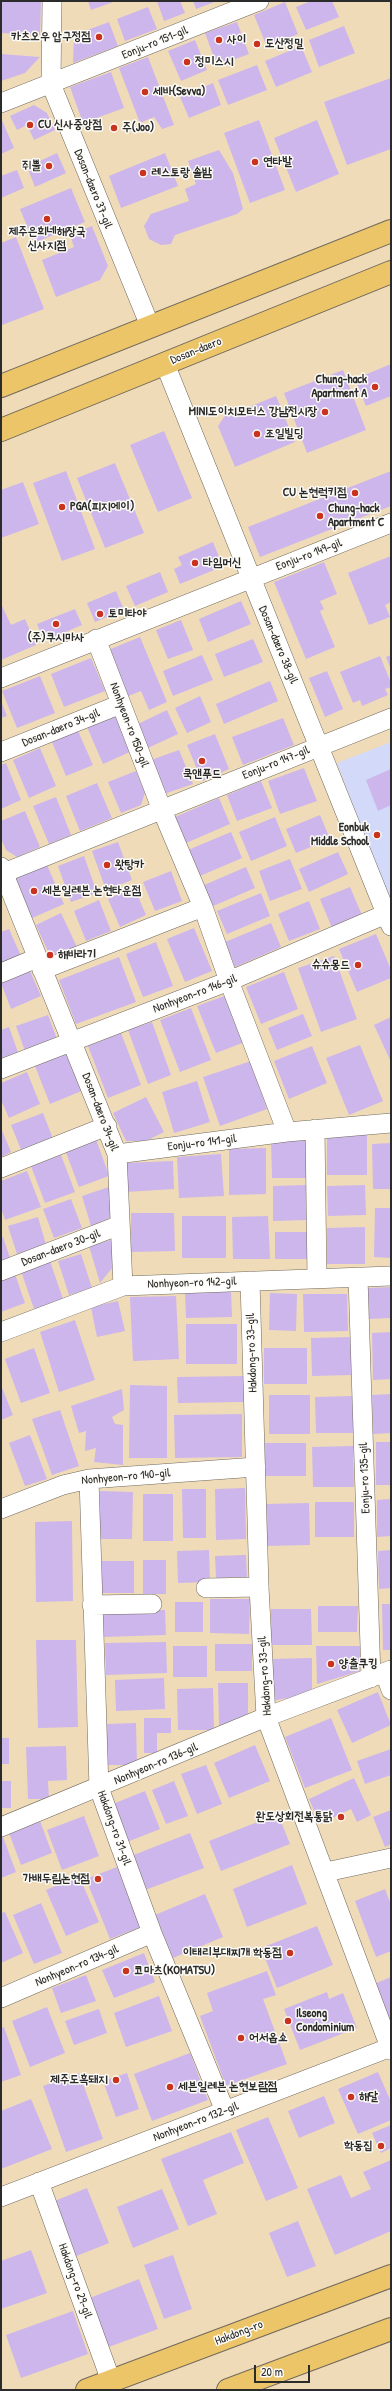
<!DOCTYPE html>
<html>
<head>
<meta charset="utf-8">
<style>
	body { margin:0 }
	#map { position:relative; width:392px; height:2391px; overflow:hidden; background:#f0dbb9; font-family:"Patrick Hand",sans-serif }
	canvas { display:block }
	.frame { position:absolute; inset:0; border:2px solid #2b2b2b; pointer-events:none }
	.scale { position:absolute; left:254px; top:2365px; width:56px; height:18px; box-sizing:border-box; border:2px solid #2b2b2b; border-top:0; padding-left:5px; font-size:12px; line-height:14px; white-space:nowrap; color:#2b2b2b; -webkit-text-stroke:3px #fdfcf7; paint-order:stroke }
</style>
</head>
<body>
<div id="map">
<canvas width="392" height="2391"></canvas>
<div class="frame"></div>
<div class="scale">20 m</div>
</div>
<script>
const c = document.querySelector('canvas').getContext('2d');
c.lineJoin = 'round';
function paint(path, color) {
  c.fillStyle = color;
  c.fill(path, 'evenodd');
}
function toPath(rows) {
  const path = new Path2D();
  for (const r of rows) {
    path.moveTo(r[0], r[1]);
    for (let i = 2; i < r.length; i += 2) path.lineTo(r[i], r[i + 1]);
  }
  return path;
}
function trace(path, color, width, dash) {
  c.strokeStyle = color;
  c.lineWidth = width;
  c.lineCap = dash ? 'butt' : 'round';
  c.setLineDash(dash || []);
  c.stroke(path);
}
function label(font, color, halo, rows, align = 'center') {
  c.font = font + ' "Patrick Hand","Poor Story",sans-serif';
  c.lineWidth = 3;
  c.setLineDash([]);
  c.textBaseline = 'middle';
  c.strokeStyle = halo;
  c.fillStyle = color;
  for (const [text, x, y, turn = 0] of rows) {
    c.save();
    c.translate(x, y);
    c.rotate((+turn || 0) * Math.PI / 180);
    c.textAlign = isNaN(turn) ? turn : align;
    if (halo) c.strokeText(text, 0, 0);
    c.fillText(text, 0, 0);
    c.restore();
  }
}
paint(toPath([
	[391,742,391,906,337,763]
]), '#d2d9f9');
paint(toPath([
	[1,1,41,2,40,35,1,33],
	[88,1,116,1,91,10],
	[157,1,180,1,185,13,164,21],
	[193,1,217,1,196,9],
	[311,1,332,1,339,17,306,30,296,7],
	[285,2,298,34,267,47,254,15],
	[148,7,157,29,125,41,117,19],
	[109,22,118,46,73,63,74,35],
	[237,22,249,54,217,66,205,33],
	[344,26,355,53,319,67,309,40],
	[195,40,207,70,181,81,168,51],
	[301,46,312,72,276,87,265,61],
	[1,54,40,57,25,73,1,81],
	[148,57,174,125,162,129,154,117,140,123,119,68],
	[257,65,267,90,228,105,218,80],
	[111,72,124,108,83,123,70,87],
	[391,78,391,149,347,165,324,102],
	[213,83,221,105,189,118,180,97],
	[34,105,47,113,55,130,34,140,27,125,17,130,10,116],
	[1,118,14,148,1,154],
	[259,120,285,190,250,203,224,133],
	[317,120,339,174,296,192,274,138],
	[219,150,233,173,243,209,237,214,175,235,171,244,161,245,149,239,144,226,151,214,189,201,185,189,196,184,188,161],
	[57,153,66,173,35,187,27,167],
	[165,153,178,186,121,208,109,176],
	[17,170,24,188,1,198,1,176],
	[71,188,85,222,34,243,20,209],
	[92,226,108,266,100,280,56,297,42,260,74,247,70,235],
	[16,237,44,309,2,325,1,243],
	[391,364,391,396,366,406,355,379],
	[343,370,366,430,307,453,284,393],
	[276,396,295,442,235,467,218,426,224,417],
	[164,431,192,498,158,512,130,445],
	[115,463,144,533,105,548,77,478],
	[66,471,95,549,62,561,33,483],
	[391,471,391,506,260,557,248,527],
	[23,482,39,524,1,538,1,490],
	[213,542,219,557,214,570,180,584,174,569,182,565,178,557],
	[391,556,391,602,385,605,390,617,369,625,348,573],
	[324,562,337,594,320,601,324,609,320,611,335,647,306,659,274,582],
	[160,572,168,592,135,606,126,586],
	[116,591,124,610,95,622,87,603],
	[241,601,251,624,208,642,199,619],
	[1,604,11,625,25,619,36,645,1,660],
	[75,609,82,625,44,641,37,624],
	[181,620,193,650,168,659,156,630],
	[140,637,167,702,149,710,141,691,126,697,106,651],
	[253,639,263,662,224,677,215,654],
	[202,655,213,680,173,696,163,671],
	[391,655,391,670,386,657],
	[380,656,391,683,391,687,385,689,388,695,362,706,360,700,353,703,340,672],
	[91,658,105,691,64,707,51,674],
	[327,671,343,709,325,717,309,678],
	[40,676,55,713,17,728,2,691],
	[270,681,278,701,224,724,216,704],
	[200,696,211,722,187,733,175,708],
	[1,701,7,716,1,718],
	[167,710,178,734,148,748,138,724],
	[115,714,132,751,103,764,87,727],
	[283,718,294,745,243,765,232,737],
	[78,731,93,765,66,776,52,742],
	[215,734,229,769,202,781,187,745],
	[40,748,56,786,29,798,13,760],
	[179,750,193,784,164,794,151,760],
	[6,763,21,800,1,809,1,765],
	[304,768,317,801,280,814,268,781],
	[391,769,391,805,378,811,366,780],
	[136,771,145,793,141,805,121,813,108,782],
	[261,781,272,808,237,821,227,795],
	[97,783,112,818,80,831,66,796],
	[56,797,71,835,49,844,33,806],
	[219,798,230,824,186,843,175,817],
	[25,811,40,847,17,857,6,850,1,839,1,821],
	[320,815,330,839,296,853,286,829],
	[275,817,287,846,251,861,239,832],
	[231,832,242,858,200,876,188,850],
	[118,842,132,880,106,890,92,851],
	[338,852,348,874,309,892,299,869],
	[84,856,97,893,71,902,58,866],
	[290,859,302,889,270,901,259,871],
	[47,865,64,904,32,918,15,879],
	[246,867,255,888,211,907,202,886],
	[171,871,182,901,155,911,143,882],
	[134,887,146,915,120,927,108,899],
	[350,887,362,915,332,928,320,899],
	[261,893,270,916,227,934,217,911],
	[99,900,111,931,86,941,74,911],
	[309,901,320,929,289,941,278,914],
	[61,913,77,947,51,958,36,925],
	[271,923,281,947,235,967,225,942],
	[194,928,212,971,185,982,167,939],
	[9,929,21,956,1,964,1,932],
	[376,934,391,970,391,978,357,992,339,949],
	[156,942,173,986,143,997,126,954],
	[334,956,357,1019,321,1032,298,968],
	[119,957,136,1002,76,1024,59,980],
	[30,971,41,996,11,1009,1,983],
	[284,972,298,1009,261,1024,246,987],
	[227,995,245,1042,216,1053,197,1006],
	[191,1008,211,1060,180,1072,160,1020],
	[303,1014,312,1036,277,1050,268,1028],
	[48,1015,57,1039,25,1051,16,1026],
	[391,1017,391,1062,374,1025],
	[152,1022,171,1075,148,1084,128,1030],
	[9,1027,19,1055,1,1061,1,1030],
	[121,1033,141,1085,108,1098,88,1046],
	[360,1045,383,1101,349,1115,326,1058],
	[312,1046,327,1083,289,1099,274,1061],
	[69,1053,84,1090,50,1104,35,1066],
	[251,1061,267,1109,220,1126,203,1077],
	[27,1072,40,1104,9,1118,1,1100,1,1083],
	[197,1081,210,1122,174,1133,162,1092],
	[146,1097,164,1132,146,1141,126,1141,113,1113],
	[43,1113,53,1139,22,1152,11,1125],
	[1,1128,11,1152,1,1157],
	[367,1134,367,1175,327,1175,327,1135],
	[96,1139,109,1176,79,1187,65,1150],
	[271,1141,307,1141,307,1178,272,1178],
	[391,1143,391,1189,373,1189,372,1144],
	[266,1148,266,1194,229,1195,229,1149],
	[221,1154,224,1196,179,1198,177,1157],
	[61,1155,75,1192,45,1203,31,1166],
	[173,1161,174,1189,126,1192,124,1163],
	[27,1171,41,1207,5,1220,1,1208,1,1181],
	[307,1185,308,1220,273,1221,273,1186],
	[365,1185,366,1215,328,1216,327,1186],
	[112,1186,112,1217,91,1226,82,1196],
	[71,1199,82,1228,54,1238,43,1209],
	[375,1208,391,1208,391,1258,374,1257],
	[131,1213,174,1213,175,1251,131,1252],
	[182,1216,226,1216,226,1258,182,1258],
	[268,1216,270,1259,233,1259,232,1217],
	[38,1217,46,1245,17,1254,8,1226],
	[365,1227,365,1264,327,1264,327,1228],
	[275,1232,310,1232,310,1259,275,1259],
	[1,1237,3,1237,11,1261,1,1264],
	[111,1240,117,1262,100,1283,89,1246],
	[81,1254,92,1288,69,1295,58,1261],
	[50,1261,63,1299,34,1309,21,1271],
	[15,1274,25,1303,1,1312,1,1279],
	[391,1287,391,1318,368,1319,368,1288],
	[231,1291,232,1317,186,1318,185,1292],
	[270,1293,297,1294,296,1331,269,1330],
	[303,1294,347,1294,348,1331,304,1332],
	[176,1296,179,1359,133,1361,130,1297],
	[118,1301,125,1331,97,1337,91,1307],
	[75,1320,95,1380,59,1392,40,1332],
	[186,1324,237,1324,237,1364,186,1364],
	[391,1332,391,1379,373,1380,372,1333],
	[351,1337,352,1375,312,1376,311,1338],
	[34,1348,50,1393,21,1403,5,1359],
	[264,1348,307,1348,307,1384,264,1384],
	[244,1376,244,1402,178,1403,177,1377],
	[1,1385,13,1415,1,1420],
	[130,1385,167,1386,167,1458,129,1458],
	[122,1389,124,1410,112,1417,115,1424,123,1425,123,1465,94,1462,96,1448,85,1451,86,1431,79,1433,71,1406],
	[391,1394,391,1433,373,1434,372,1395],
	[269,1395,310,1395,310,1434,269,1434],
	[354,1396,355,1433,316,1433,315,1397],
	[60,1410,79,1466,52,1475,32,1419],
	[242,1414,242,1457,175,1458,174,1415],
	[30,1435,47,1479,25,1486,9,1443],
	[376,1442,391,1442,391,1485,376,1485],
	[264,1443,306,1443,306,1476,264,1476],
	[353,1446,354,1487,313,1487,312,1447],
	[245,1488,246,1539,216,1540,215,1489],
	[182,1489,206,1489,206,1538,183,1538],
	[100,1491,133,1492,132,1539,99,1539],
	[143,1494,173,1494,173,1541,143,1541],
	[391,1499,391,1536,377,1537,377,1500],
	[315,1502,354,1502,354,1537,315,1537],
	[309,1503,310,1545,266,1546,266,1504],
	[72,1521,73,1601,36,1602,35,1522],
	[209,1550,210,1582,178,1583,177,1551],
	[391,1550,391,1588,379,1589,378,1551],
	[246,1555,247,1577,216,1578,215,1556],
	[143,1560,166,1560,166,1594,143,1594],
	[102,1561,134,1561,134,1593,102,1593],
	[210,1599,250,1599,249,1634,210,1633],
	[175,1602,203,1602,203,1632,175,1632],
	[382,1604,391,1604,391,1650,383,1650],
	[318,1606,358,1606,357,1632,318,1632],
	[271,1609,311,1609,312,1645,271,1645],
	[165,1610,166,1635,103,1637,102,1611],
	[36,1640,76,1640,78,1727,38,1728],
	[166,1642,167,1673,106,1675,105,1643],
	[215,1644,252,1644,252,1671,215,1671],
	[173,1646,207,1646,207,1677,173,1677],
	[316,1646,360,1646,360,1671,317,1684],
	[312,1658,312,1694,271,1701,273,1659],
	[164,1678,165,1709,116,1711,115,1680],
	[218,1683,248,1683,248,1715,219,1726],
	[213,1688,214,1730,178,1730,177,1689],
	[378,1692,391,1725,352,1743,337,1710],
	[144,1718,171,1718,171,1733,157,1733,157,1753,144,1753],
	[331,1718,352,1770,305,1788,285,1737],
	[136,1723,137,1765,107,1765,106,1724],
	[1,1738,9,1738,9,1764,1,1764],
	[255,1745,270,1781,229,1798,214,1763],
	[66,1746,67,1780,48,1781,49,1799,28,1799,26,1747],
	[391,1749,391,1775,365,1784,357,1761],
	[206,1765,222,1804,197,1814,181,1774],
	[354,1778,371,1815,357,1822,351,1809,320,1824,309,1799],
	[1,1781,11,1781,11,1808,1,1808],
	[174,1781,188,1816,166,1824,152,1790],
	[145,1791,160,1829,127,1842,113,1804],
	[391,1810,391,1844,385,1847,373,1817],
	[278,1814,290,1844,221,1871,209,1841],
	[84,1816,99,1856,62,1870,47,1830],
	[40,1821,52,1853,21,1865,9,1833],
	[190,1833,204,1868,145,1890,131,1856],
	[1,1837,3,1837,16,1872,1,1878],
	[292,1865,307,1904,247,1927,233,1889],
	[117,1867,141,1927,110,1939,86,1879],
	[79,1876,99,1922,66,1936,46,1890],
	[385,1889,391,1905,391,1951,376,1957,355,1901],
	[205,1894,223,1937,173,1958,155,1915],
	[41,1903,62,1953,34,1964,13,1915],
	[5,1912,23,1953,1,1963,1,1913],
	[317,1926,333,1965,277,1988,261,1948],
	[144,1953,155,1982,114,1998,102,1970],
	[267,1971,276,1995,263,1999,287,2064,226,2086,200,2016,213,2011,207,1993],
	[86,1975,96,2001,61,2013,52,1988],
	[391,1977,391,2025,374,1984],
	[327,1992,329,1999,343,1993,357,2028,300,2050,284,2009],
	[159,1996,172,2031,126,2047,114,2013],
	[47,2007,65,2053,30,2067,12,2021],
	[99,2009,107,2033,74,2045,65,2021],
	[4,2027,21,2075,1,2082,1,2028],
	[190,2053,208,2100,152,2121,134,2074],
	[378,2072,391,2102,391,2120,358,2134,338,2089],
	[79,2073,103,2139,66,2152,43,2086],
	[127,2073,139,2109,116,2117,103,2081],
	[324,2096,335,2123,299,2138,288,2111],
	[31,2099,52,2149,1,2169,1,2111],
	[268,2117,298,2188,266,2201,236,2130],
	[391,2125,391,2148,381,2153,372,2133],
	[231,2132,244,2163,203,2180,217,2214,188,2226,161,2159],
	[391,2160,391,2231,335,2255,307,2189,341,2175,351,2198,371,2189,363,2172],
	[87,2188,109,2243,74,2257,52,2202],
	[162,2189,179,2229,133,2248,117,2207],
	[298,2221,316,2266,287,2277,269,2233],
	[31,2250,47,2293,1,2309,1,2261],
	[173,2255,192,2309,164,2319,144,2265],
	[139,2279,158,2329,106,2348,87,2299],
	[73,2311,88,2354,21,2378,6,2335]
]), '#ccb6eb');
const minor = toPath([
	[52,1,51,84,150,326],
	[1,103,259,1],
	[165,364,391,926],
	[96,639,162,810,203,907,229,981,287,1132],
	[1,678,391,523],
	[1,752,121,704],
	[1,867,117,1154,123,1286],
	[1,874,391,718],
	[42,970,203,907],
	[1,973,37,958],
	[1,1069,229,981,386,914],
	[315,1129,317,1278],
	[117,1154,287,1132,391,1123],
	[1,1168,107,1126],
	[1,1271,120,1225],
	[358,1277,371,1678],
	[250,1281,259,1587,266,1717,391,2050],
	[1,1332,123,1286,391,1276],
	[89,1479,99,1788,152,1933,225,2111],
	[1,1509,63,1485,89,1479,256,1467],
	[206,1588,259,1587],
	[92,1605,152,1604],
	[385,1673,391,1690],
	[1,1827,266,1717,391,1670],
	[326,1872,391,1858],
	[1,1998,152,1933],
	[39,2182,111,2381],
	[1,2197,391,2047]
]);
const major = toPath([
	[1,386,391,231],
	[1,430,391,272],
	[87,2390,391,2276],
	[228,2390,391,2329]
]);
trace(minor, '#70695d', 20);
trace(major, '#70695d', 24);
trace(minor, '#fff', 19);
trace(major, '#edc569', 22);
for (const [x, y, r, color] of [
	[99,37,4,"#c8321e"],
	[219,40,4,"#c8321e"],
	[257,44,4,"#c8321e"],
	[187,62,4,"#c8321e"],
	[145,92,4,"#c8321e"],
	[30,125,4,"#c8321e"],
	[114,128,4,"#c8321e"],
	[255,162,4,"#c8321e"],
	[49,166,4,"#c8321e"],
	[143,173,4,"#c8321e"],
	[47,219,4,"#c8321e"],
	[375,387,4,"#c8321e"],
	[325,412,4,"#c8321e"],
	[257,434,4,"#c8321e"],
	[355,493,4,"#c8321e"],
	[62,507,4,"#c8321e"],
	[320,516,4,"#c8321e"],
	[195,563,4,"#c8321e"],
	[100,614,4,"#c8321e"],
	[56,624,4,"#c8321e"],
	[202,761,4,"#c8321e"],
	[377,835,4,"#c8321e"],
	[107,865,4,"#c8321e"],
	[34,891,4,"#c8321e"],
	[50,955,4,"#c8321e"],
	[358,965,4,"#c8321e"],
	[331,1664,4,"#c8321e"],
	[341,1817,4,"#c8321e"],
	[98,1879,4,"#c8321e"],
	[290,1953,4,"#c8321e"],
	[126,1971,4,"#c8321e"],
	[288,2021,4,"#c8321e"],
	[241,2038,4,"#c8321e"],
	[116,2080,4,"#c8321e"],
	[170,2087,4,"#c8321e"],
	[351,2097,4,"#c8321e"],
	[381,2146,4,"#c8321e"]
]) {
  const dot = new Path2D();
  dot.arc(x, y, r, 0, 2 * Math.PI);
  c.fillStyle = color;
  c.fill(dot);
  trace(dot, '#fdfcf7', 1.5);
}
label('bold 12px', '#2b2b2b', '#fdfcf7', [
	["카츠오우 압구정점",91,37,"right"],
	["사이",227,40],
	["도산정밀",265,44],
	["정미스시",195,62],
	["세바(Sevva)",153,92],
	["CU 신사중앙점",38,125],
	["주(Joo)",122,128],
	["연타발",263,162],
	["쥐뿔",41,166,"right"],
	["레스토랑 솔밤",151,173],
	["제주은희네해장국",47,232,"center"],
	["신사지점",47,246,"center"],
	["Chung-hack",367,380,"right"],
	["Apartment A",367,394,"right"],
	["MINI도이치모터스 강남전시장",317,412,"right"],
	["조일빌딩",265,434],
	["CU 논현럭키점",347,493,"right"],
	["PGA(피지에이)",70,507],
	["Chung-hack",328,509],
	["Apartment C",328,523],
	["타임머신",203,563],
	["토미타야",108,614],
	["(주)쿠시마사",56,638,"center"],
	["쿡앤푸드",202,774,"center"],
	["Eonbuk",369,828,"right"],
	["Middle School",369,842,"right"],
	["왓탕카",115,865],
	["세븐일레븐 논현타운점",42,891],
	["해바라기",58,955],
	["슈슈몽드",350,965,"right"],
	["양출쿠킹",339,1664],
	["완도상회전복통닭",333,1817,"right"],
	["가배두림논현점",90,1879,"right"],
	["이태리부대찌개 학동점",282,1953,"right"],
	["코마츠(KOMATSU)",134,1971],
	["Ilseong",296,2014],
	["Condominium",296,2028],
	["어서옵쇼",249,2038],
	["제주도흑돼지",108,2080,"right"],
	["세븐일레븐 논현보람점",178,2087],
	["해달",359,2097],
	["학동집",373,2146,"right"]
], 'left');
label('12px', '#2b2b2b', '#fdfcf7', [
	["Eonju-ro 151-gil",155,43,-22],
	["Dosan-daero 37-gil",93,189,68],
	["Dosan-daero",196,351,-22],
	["Eonju-ro 149-gil",309,555,-21],
	["Dosan-daero 38-gil",278,645,67],
	["Nonhyeon-ro 150-gil",129,725,69],
	["Dosan-daero 34-gil",61,728,-22],
	["Eonju-ro 147-gil",276,763,-22],
	["Nonhyeon-ro 146-gil",195,994,-21],
	["Dosan-daero 34-gil",100,1112,69],
	["Eonju-ro 141-gil",202,1143,-7],
	["Dosan-daero 30-gil",61,1248,-21],
	["Nonhyeon-ro 142-gil",192,1283,-2],
	["Hakdong-ro 33-gil",252,1353,-92],
	["Nonhyeon-ro 140-gil",126,1477,-5],
	["Eonju-ro 135-gil",365,1478,-92],
	["Hakdong-ro 33-gil",265,1676,-94],
	["Nonhyeon-ro 136-gil",156,1764,-23],
	["Hakdong-ro 31-gil",114,1828,70],
	["Nonhyeon-ro 134-gil",77,1966,-23],
	["Nonhyeon-ro 132-gil",196,2122,-21],
	["Hakdong-ro 29-gil",75,2281,70],
	["Hakdong-ro",239,2333,-21]
]);
</script>
</body>
</html>
